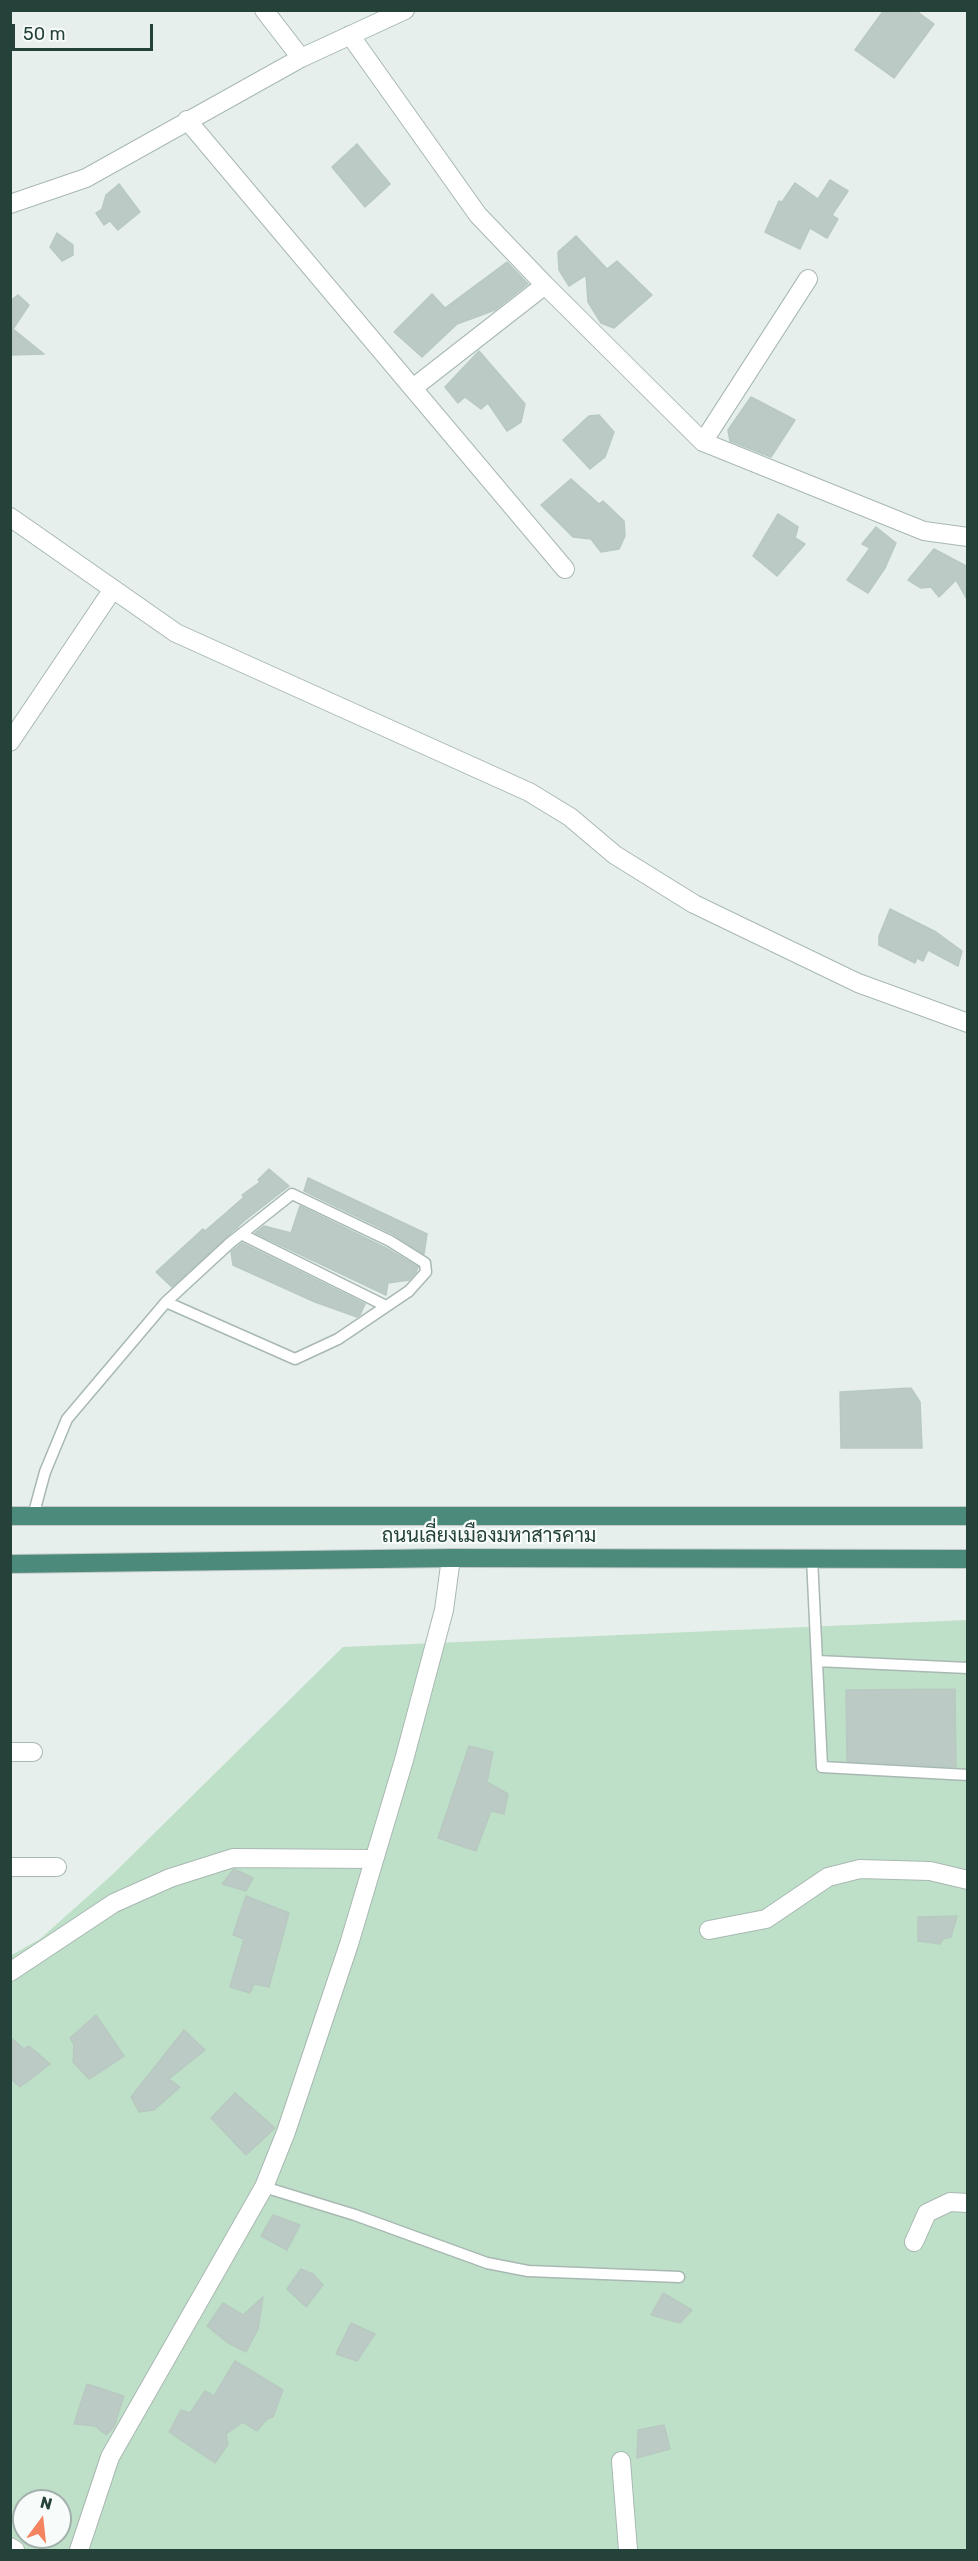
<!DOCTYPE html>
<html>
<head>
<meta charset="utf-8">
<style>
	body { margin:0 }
	#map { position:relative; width:978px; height:2561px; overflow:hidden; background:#e6efeb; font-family:Rubik,sans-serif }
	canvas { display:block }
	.frame { position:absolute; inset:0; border:12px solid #24423a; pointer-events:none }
	.north { position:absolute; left:12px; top:2489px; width:60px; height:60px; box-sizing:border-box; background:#f7fbf9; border:2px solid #a3b1ad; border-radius:50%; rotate:15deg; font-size:16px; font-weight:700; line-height:24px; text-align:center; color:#24423a }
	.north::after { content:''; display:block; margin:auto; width:21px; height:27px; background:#f4845f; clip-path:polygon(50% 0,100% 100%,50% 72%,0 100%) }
	.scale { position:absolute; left:12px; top:24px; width:141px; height:27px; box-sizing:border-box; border:3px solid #24423a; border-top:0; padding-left:8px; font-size:18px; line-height:21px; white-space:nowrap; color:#24423a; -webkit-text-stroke:4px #f7fbf9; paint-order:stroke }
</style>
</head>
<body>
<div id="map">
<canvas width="978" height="2561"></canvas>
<div class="frame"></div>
<div class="north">N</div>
<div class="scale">50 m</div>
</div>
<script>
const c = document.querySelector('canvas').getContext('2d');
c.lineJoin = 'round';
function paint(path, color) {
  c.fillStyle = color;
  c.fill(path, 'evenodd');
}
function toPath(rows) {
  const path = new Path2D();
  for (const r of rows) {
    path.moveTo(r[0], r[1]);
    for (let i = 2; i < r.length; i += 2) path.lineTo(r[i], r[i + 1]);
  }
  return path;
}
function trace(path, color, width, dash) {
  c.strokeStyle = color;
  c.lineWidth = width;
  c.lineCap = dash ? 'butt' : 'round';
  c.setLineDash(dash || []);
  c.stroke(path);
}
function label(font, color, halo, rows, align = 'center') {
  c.font = font + ' Rubik,Sarabun,sans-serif';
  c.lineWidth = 4.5;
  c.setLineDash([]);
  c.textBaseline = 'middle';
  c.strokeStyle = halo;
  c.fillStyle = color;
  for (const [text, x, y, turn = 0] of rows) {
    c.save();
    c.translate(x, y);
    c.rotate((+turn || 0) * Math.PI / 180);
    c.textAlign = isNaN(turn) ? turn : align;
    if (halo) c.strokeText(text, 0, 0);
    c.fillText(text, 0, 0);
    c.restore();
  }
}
paint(toPath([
	[967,1620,967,2550,11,2550,10,1956,40,1939,113,1874,343,1647],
	[24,2501,60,2501,60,2537,24,2537]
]), '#bfe0c8');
const building = toPath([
	[884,10,915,10,934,24,894,78,855,50,884,10],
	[357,144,390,184,365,207,332,167,357,144],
	[830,180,848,191,832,215,838,219,827,238,810,228,800,249,765,232,779,201,782,202,795,183,818,199,830,180],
	[119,184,140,212,118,230,110,221,104,225,96,213,102,209,106,195,119,184],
	[57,233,73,245,73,255,62,261,50,247,57,233],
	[576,236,607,269,617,261,652,295,614,328,601,323,588,302,586,275,569,286,559,270,558,252,576,236],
	[507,262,528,284,495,310,457,324,422,357,394,332,432,294,445,308,507,262],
	[18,295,29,305,13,329,44,354,10,355,10,301,18,295],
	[479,351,525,404,521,422,507,431,488,403,481,409,465,397,458,403,445,387,479,351],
	[751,397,795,420,771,457,730,441,728,430,751,397],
	[599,415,614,432,605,457,590,469,563,440,589,416,599,415],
	[571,479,599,504,603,501,624,521,625,536,619,549,601,552,591,539,573,537,541,505,571,479],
	[778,514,798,527,795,538,805,544,777,576,753,556,778,514],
	[876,527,896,543,885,568,868,593,847,580,870,548,862,544,876,527],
	[934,549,968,567,968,601,956,580,939,597,931,587,921,588,908,580,934,549],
	[890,909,936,932,962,951,958,966,928,950,923,961,917,958,915,963,879,945,879,936,890,909],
	[269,1169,289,1186,244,1221,172,1287,156,1272,203,1229,205,1231,227,1212,244,1197,242,1195,260,1182,258,1180,269,1169],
	[308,1178,427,1234,424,1254,393,1234,304,1191,308,1178],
	[300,1206,386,1248,418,1267,416,1272,409,1280,388,1283,386,1295,255,1233,264,1226,291,1233,300,1206],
	[242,1243,365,1304,360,1315,357,1317,315,1302,233,1265,231,1252,242,1243],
	[911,1388,920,1402,922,1448,841,1448,840,1392,911,1388],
	[955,1689,956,1767,847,1761,846,1690,955,1689],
	[469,1746,493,1752,487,1782,508,1794,504,1814,491,1811,476,1851,438,1838,469,1746],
	[234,1869,253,1878,246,1891,222,1884,234,1869],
	[246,1896,289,1913,269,1987,254,1984,250,1993,230,1987,244,1939,233,1935,246,1896],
	[957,1916,951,1937,943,1939,940,1944,918,1941,918,1917,957,1916],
	[96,2015,124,2056,89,2079,73,2062,74,2045,70,2038,96,2015],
	[184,2030,205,2050,169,2079,180,2087,154,2110,139,2112,131,2097,184,2030],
	[10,2037,24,2049,29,2046,50,2064,20,2087,10,2078,10,2037],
	[235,2093,275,2128,246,2155,211,2118,235,2093],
	[273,2215,300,2225,287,2250,261,2236,273,2215],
	[301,2269,313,2274,323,2285,306,2307,287,2289,301,2269],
	[663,2293,692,2310,680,2323,651,2315,663,2293],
	[263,2297,258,2329,246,2352,228,2343,207,2326,223,2303,243,2315,263,2297],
	[351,2323,375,2334,357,2361,336,2354,351,2323],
	[235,2361,283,2390,273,2417,267,2419,257,2431,243,2422,226,2434,228,2444,215,2463,169,2432,181,2410,190,2413,205,2391,214,2396,235,2361],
	[87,2384,124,2396,114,2427,106,2435,95,2426,74,2424,87,2384],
	[664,2425,670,2449,637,2458,638,2430,664,2425]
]);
paint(building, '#bbcac4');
trace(building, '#b8c9c2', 1.5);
const service = toPath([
	[241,1234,386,1306],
	[33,1516,45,1472,67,1419,166,1302,230,1243,292,1194,390,1241,425,1263,426,1272,409,1291,338,1339,295,1359,166,1302],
	[812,1558,822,1767,968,1775],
	[817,1661,968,1668],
	[264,2187,355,2215,487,2263,528,2271,679,2277]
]);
const minor = toPath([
	[264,10,301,58],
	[350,35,478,215,545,285,703,442,924,531,968,537],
	[187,120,565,569],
	[10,204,86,178,301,58,405,10],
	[413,388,545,285],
	[703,442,808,279],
	[10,517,176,633,529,792,570,817,615,855,694,904,858,983,968,1023],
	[10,742,113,589],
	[10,1752,33,1752],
	[10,1867,57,1867],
	[709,1930,766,1919,828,1877,860,1869,930,1871,968,1880],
	[10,1972,114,1903,170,1878,233,1858,373,1859],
	[914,2242,927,2213,950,2202,968,2203],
	[621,2461,628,2550],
	[10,2547,15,2550],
	[79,2550,110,2457,264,2187,286,2132,349,1944,404,1760,444,1610,451,1558]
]);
const trunk = toPath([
	[10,1516,968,1516],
	[10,1564,451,1558,968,1559]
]);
trace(service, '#a8b8b2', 13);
trace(minor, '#a8b8b2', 20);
trace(trunk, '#c2cac8', 20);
trace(service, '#fff', 10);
trace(minor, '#fff', 18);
trace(trunk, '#4c8a7c', 18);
label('20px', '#24423a', '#f7fbf9', [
	["ถนนเลี่ยงเมืองมหาสารคาม",489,1536]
]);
</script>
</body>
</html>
